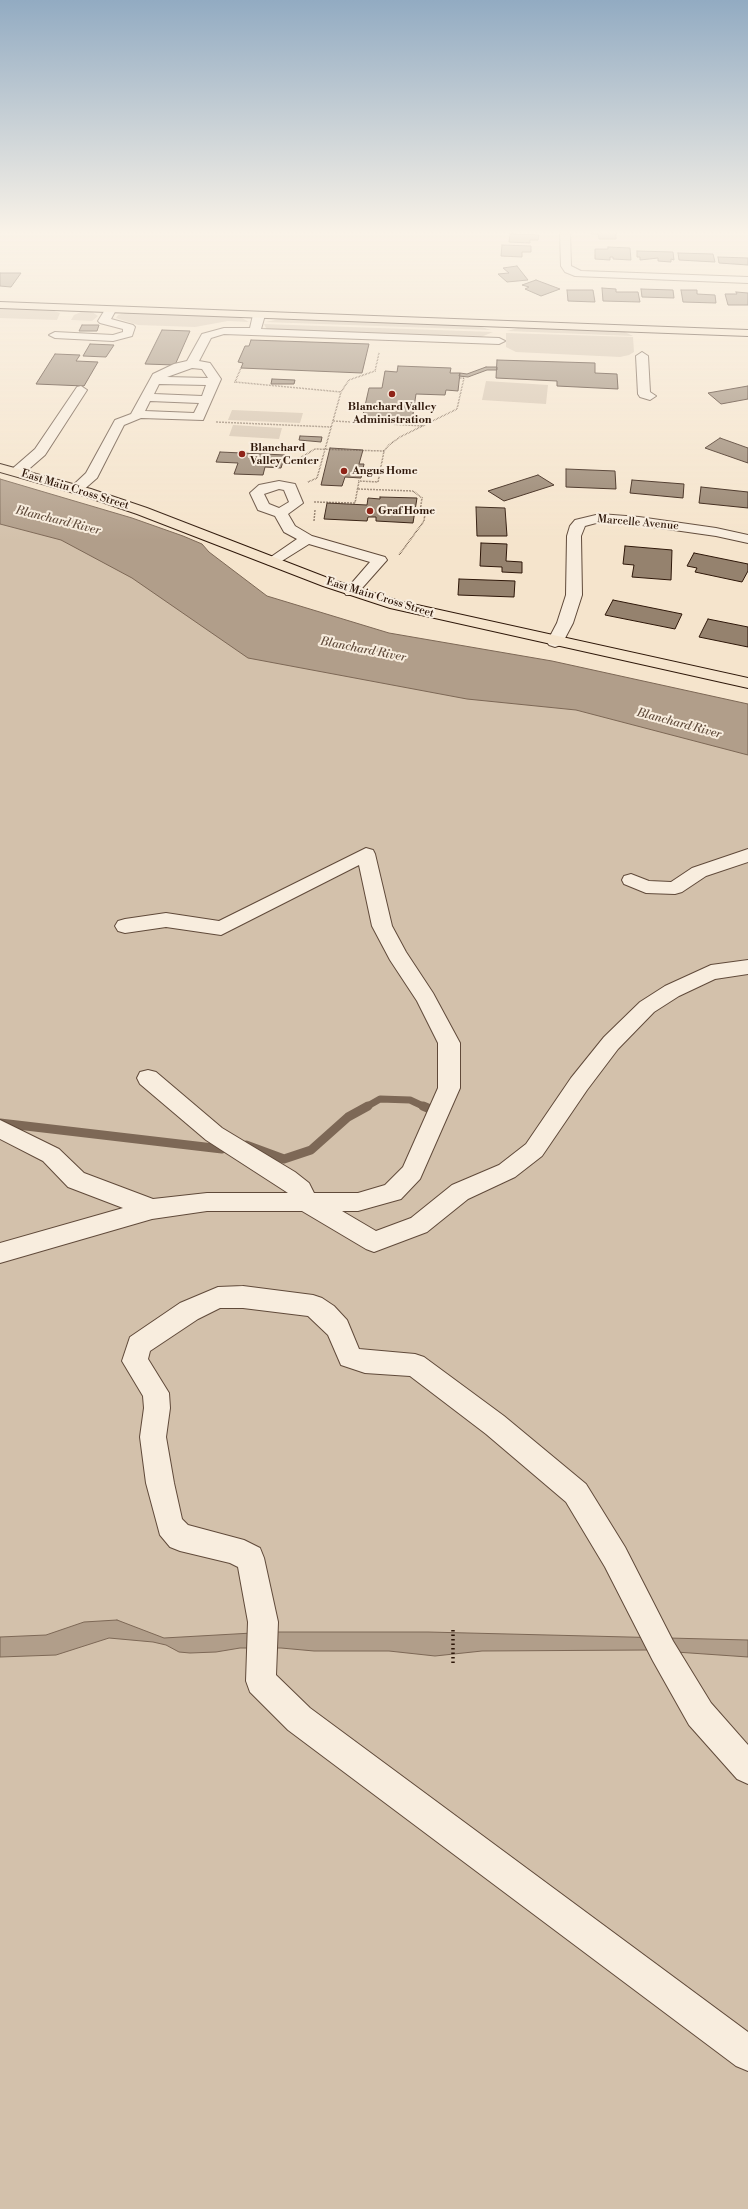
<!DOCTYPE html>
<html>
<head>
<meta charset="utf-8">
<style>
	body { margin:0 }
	canvas { display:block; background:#f5e4cc }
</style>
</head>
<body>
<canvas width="748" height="2209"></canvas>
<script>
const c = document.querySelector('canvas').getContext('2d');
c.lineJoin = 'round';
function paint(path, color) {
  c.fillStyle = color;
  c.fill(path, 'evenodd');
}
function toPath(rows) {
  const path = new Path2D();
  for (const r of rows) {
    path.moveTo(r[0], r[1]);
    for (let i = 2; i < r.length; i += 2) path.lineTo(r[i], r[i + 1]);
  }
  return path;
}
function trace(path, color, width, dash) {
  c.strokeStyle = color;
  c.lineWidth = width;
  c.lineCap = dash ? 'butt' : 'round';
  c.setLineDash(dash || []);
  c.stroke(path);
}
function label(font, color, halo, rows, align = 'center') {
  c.font = font + ' "Libre Bodoni",serif';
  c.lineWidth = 4;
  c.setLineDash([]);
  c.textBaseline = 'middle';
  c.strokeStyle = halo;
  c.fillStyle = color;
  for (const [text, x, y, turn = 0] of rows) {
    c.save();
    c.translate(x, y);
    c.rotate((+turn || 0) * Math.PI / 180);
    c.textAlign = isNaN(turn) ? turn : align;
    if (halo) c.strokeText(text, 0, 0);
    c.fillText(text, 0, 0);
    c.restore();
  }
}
paint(toPath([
	[0,308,54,311,60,313,57,320,0,318],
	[81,312,92,312,98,316,92,321,71,320,74,315],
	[125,313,240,317,249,322,228,321,195,327,138,325,116,318,118,315],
	[280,319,478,326,491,330,265,322],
	[264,324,493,332,481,337,276,330,266,328],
	[518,328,623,331,633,336,507,331],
	[506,333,633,337,634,352,629,355,620,357,516,352,506,347],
	[486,381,548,385,546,404,482,400],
	[232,410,303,413,300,423,228,420],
	[233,425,282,428,279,439,229,436],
	[0,507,273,632,748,743,748,2209,0,2209]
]), '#d3c1ab');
const water = toPath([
	[0,479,132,518,183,536,202,544,209,552,267,596,389,633,552,661,748,704,748,755,576,710,467,699,248,658,132,578,61,540,0,524,0,479],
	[117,1620,164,1638,270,1632,428,1632,748,1640,748,1657,647,1650,482,1651,435,1656,389,1651,314,1651,281,1648,240,1648,216,1652,190,1653,179,1652,166,1645,153,1642,109,1638,56,1655,0,1657,0,1637,46,1635,84,1622,117,1620]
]);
paint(water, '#b19e8a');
trace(water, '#7d6856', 1);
trace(toPath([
	[366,1107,380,1099,410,1100,425,1107]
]), '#7d6856', 7);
trace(toPath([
	[423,1106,430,1109],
	[0,1123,222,1149,229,1147],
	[246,1145,284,1159,311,1150,348,1117,368,1106]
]), '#7d6856', 9);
const building = toPath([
	[591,232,616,232,616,239,599,239,598,234,591,234,591,232],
	[510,234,539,235,538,240,530,240,530,243,509,242,510,234],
	[502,245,531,246,531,252,522,252,522,257,501,256,502,245],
	[608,247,630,248,631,260,613,259,613,257,610,257,610,260,595,259,595,249,608,249,608,247],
	[637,251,673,252,674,260,671,259,671,262,658,261,658,258,640,260,640,257,637,257,637,251],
	[678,253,713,254,715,262,679,260,678,253],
	[718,257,748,258,748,265,719,263,718,257],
	[517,266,528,280,507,282,498,274,509,273,503,268,517,266],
	[0,273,21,273,11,287,0,286,0,273],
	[536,280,560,289,541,296,525,289,529,287,522,285,536,280],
	[602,288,616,289,616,292,638,292,640,302,603,301,602,288],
	[641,289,673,290,674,298,642,297,641,289],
	[567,290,593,290,595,302,568,301,567,290],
	[681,290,697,290,697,294,715,295,716,303,683,302,681,290],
	[736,292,748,293,748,305,728,305,725,294,737,294,736,292],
	[82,325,99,325,97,331,79,331,82,325],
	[162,330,190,331,175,365,145,364,162,330],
	[251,340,369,344,362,373,241,368,243,363,238,362,245,346,249,346,251,340],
	[90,344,114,345,106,357,83,356,90,344],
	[55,354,80,355,76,361,98,362,84,386,36,384,55,354],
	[497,360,595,363,595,373,617,374,618,389,557,386,557,381,496,378,497,360],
	[398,366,451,368,450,373,460,373,458,391,446,390,445,395,416,394,412,421,362,419,369,388,382,388,385,371,397,372,398,366],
	[486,367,497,367,497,370,487,370,468,377,459,376,460,373,467,374,486,367],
	[272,379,295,380,294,384,271,384,272,379],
	[748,386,748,399,721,404,708,393,748,386],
	[300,436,322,437,321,442,299,440,300,436],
	[720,438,748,448,748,463,705,448,720,438],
	[330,448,363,450,359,464,364,464,361,478,345,477,342,486,321,485,330,448],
	[220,452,285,455,281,468,265,467,263,475,234,474,238,463,216,462,220,452],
	[566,469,615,471,616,489,566,487,566,469],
	[538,475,554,485,504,501,488,491,538,475],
	[632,480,684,484,683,498,630,493,632,480],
	[701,487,748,492,748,508,699,503,701,487],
	[380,497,417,498,413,523,376,521,376,517,368,517,367,521,324,519,327,503,367,505,368,498,380,499,380,497],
	[476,507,505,508,507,536,477,536,476,507],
	[481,543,507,544,506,561,522,562,522,573,502,572,502,567,480,566,481,543],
	[625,546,672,550,671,580,632,577,634,565,623,564,625,546],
	[694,553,748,564,748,571,742,582,695,572,697,568,687,566,694,553],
	[459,579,515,581,514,597,458,595,459,579],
	[613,600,682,614,675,629,605,615,613,600],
	[708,619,748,627,748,647,699,637,708,619]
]);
paint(building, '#95826e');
trace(building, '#2e1709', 1);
const minor = toPath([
	[560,232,570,232,571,266,581,271,748,277,748,283,575,276,565,272,561,266,560,232],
	[110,307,116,310,111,319,133,325,135,327,132,336,113,341,55,338,49,335,55,332,113,335,123,332,123,329,100,323,98,321,106,308,110,307],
	[259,312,265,315,261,329,499,338,505,341,499,344,224,334,211,338,199,361,210,363,221,379,203,420,141,418,124,425,97,478,81,492,71,492,69,489,86,473,115,420,131,414,153,374,174,364,187,361,202,334,224,328,250,328,253,315,259,312],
	[192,368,202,369,208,378,167,377,192,368],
	[159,384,206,385,202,396,154,394,159,384],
	[150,401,199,403,194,413,145,411,150,401],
	[642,352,648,356,650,392,656,396,650,400,640,397,638,394,636,356,642,352],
	[81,386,87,390,45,455,22,475,12,475,10,472,12,469,35,449,77,387,81,386],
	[279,481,295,484,303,503,288,514,295,526,312,536,385,557,387,560,356,595,346,595,344,592,370,562,309,544,277,564,272,565,267,564,265,561,297,539,284,532,275,516,258,510,250,493,259,485,279,481],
	[279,489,284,490,289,502,279,508,269,504,264,494,279,489],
	[600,514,639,517,716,528,748,535,748,543,716,536,639,525,600,522,585,526,581,536,582,595,573,623,563,642,561,645,555,647,549,645,547,642,557,623,566,595,567,536,570,526,575,520,600,514],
	[366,848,373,850,375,854,392,926,406,952,433,993,460,1043,460,1088,420,1179,401,1199,358,1211,342,1211,376,1231,411,1218,452,1185,499,1165,526,1144,571,1078,604,1037,640,1002,665,986,711,965,748,960,748,974,715,979,679,996,654,1012,618,1049,587,1090,542,1156,515,1177,468,1199,427,1232,374,1252,366,1249,302,1211,207,1211,152,1219,0,1263,0,1243,123,1208,68,1187,43,1161,0,1139,0,1120,59,1149,84,1173,153,1199,207,1193,288,1193,206,1140,140,1084,137,1078,140,1072,148,1070,156,1072,222,1128,295,1172,309,1183,314,1193,358,1193,385,1185,403,1167,438,1088,438,1043,417,1001,390,960,372,926,359,865,221,935,166,927,125,933,118,931,115,926,118,921,125,919,166,913,219,921,366,848],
	[748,849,748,862,706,876,682,892,675,894,646,893,624,884,622,880,624,876,631,874,649,881,671,882,692,868,748,849],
	[243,1286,313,1295,322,1298,334,1306,347,1320,359,1349,415,1354,424,1357,504,1416,586,1484,625,1547,673,1641,711,1703,748,1745,748,1784,737,1779,689,1725,653,1661,605,1567,566,1502,486,1434,410,1376,365,1373,341,1365,328,1335,308,1316,243,1308,220,1308,198,1319,150,1351,148,1359,169,1393,170,1408,166,1437,174,1483,182,1519,188,1525,244,1540,260,1548,264,1558,278,1622,276,1675,310,1708,748,2032,748,2071,736,2066,288,1730,250,1692,246,1681,248,1622,238,1567,230,1563,180,1551,170,1547,160,1535,146,1483,140,1437,144,1408,143,1396,122,1361,130,1337,180,1303,218,1287,243,1286]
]);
const major = toPath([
	[0,302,748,330,748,336,0,308,0,302],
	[0,464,91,489,147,508,333,580,399,601,748,678,748,688,390,608,323,586,137,514,81,495,0,472,0,464]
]);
trace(minor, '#604a3a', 2);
trace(major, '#2e1709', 2);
trace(toPath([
	[241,368,235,382,341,392],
	[333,421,424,426],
	[216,422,331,427],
	[295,461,315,449,384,451],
	[308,482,317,478,341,392,349,380,375,371,379,353],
	[358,489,413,491,422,498,420,512,425,513,424,521,399,555],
	[314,502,355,503,359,481,378,482,384,451,389,445,400,437,457,409,464,378,459,378],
	[314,521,315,510]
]), '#2e1709', 1.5, [0.5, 1]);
trace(toPath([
	[453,1630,453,1666]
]), '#2e1709', 3.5, [1.5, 3]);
paint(minor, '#f8edde');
paint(major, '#f5e4cc');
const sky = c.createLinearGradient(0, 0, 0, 541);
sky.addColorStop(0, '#92abc2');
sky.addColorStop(0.43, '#faf3e8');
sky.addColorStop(1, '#faf3e800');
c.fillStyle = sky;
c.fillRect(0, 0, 748, 541);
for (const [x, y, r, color] of [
	[392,394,4,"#8f2418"],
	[242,454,4,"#8f2418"],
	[344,471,4,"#8f2418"],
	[370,511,4,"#8f2418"]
]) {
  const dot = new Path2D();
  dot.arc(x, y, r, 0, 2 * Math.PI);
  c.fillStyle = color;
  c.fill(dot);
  trace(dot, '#f8edde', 1.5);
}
label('bold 11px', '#2e1709', '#f8edde', [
	["Blanchard Valley",392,407,"center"],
	["Administration",392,420,"center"],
	["Blanchard",250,448],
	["Valley Center",250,461],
	["Angus Home",352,471],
	["Graf Home",378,511]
], 'left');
label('11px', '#2e1709', '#f8edde', [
	["East Main Cross Street",75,490,17],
	["Marcelle Avenue",638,523,5],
	["East Main Cross Street",380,598,17]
]);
label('italic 12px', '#624d3d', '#f8edde', [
	["Blanchard River",58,521,14],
	["Blanchard River",363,650,11],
	["Blanchard River",679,724,15]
]);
</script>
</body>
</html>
